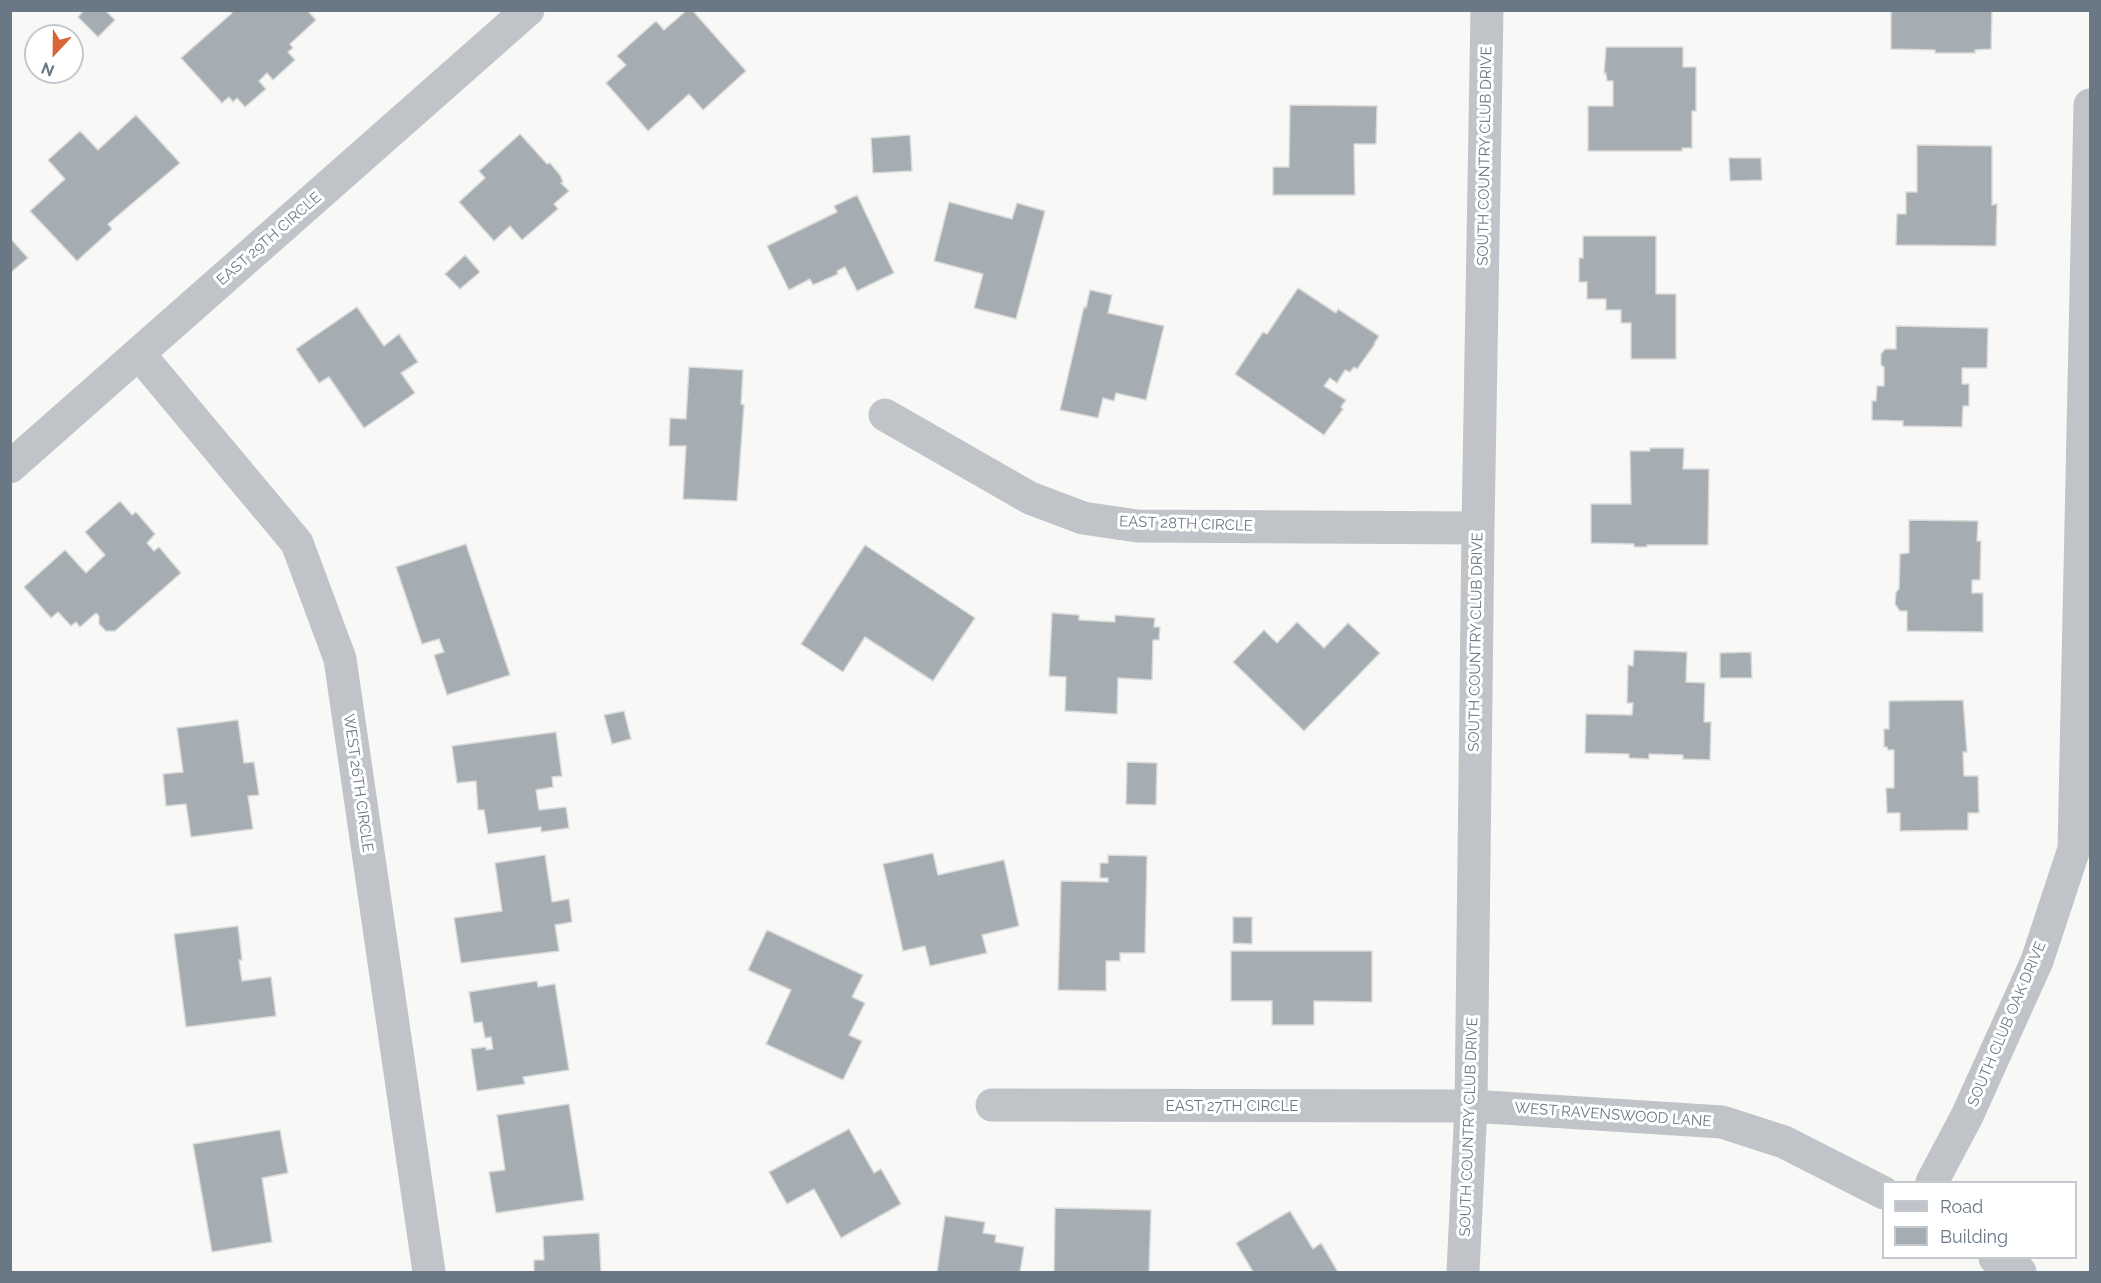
<!DOCTYPE html>
<html>
<head>
<meta charset="utf-8">
<style>
	body { margin:0 }
	#map { position:relative; width:2101px; height:1283px; overflow:hidden; background:#f8f9f6; font-family:Raleway,sans-serif }
	canvas { display:block }
	.frame { position:absolute; inset:0; border:12px solid #6a7885; pointer-events:none }
	.legend { position:absolute; left:1882px; top:1181px; width:195px; height:78px; box-sizing:border-box; background:#fff; border:2px solid #c3c9ce; margin:0; padding:8px 10px; list-style:none; font-size:18px; color:#6a7885 }
	.legend li { display:flex; align-items:center; gap:12px; height:30px }
	.legend b { width:30px; border:2px solid #c3c9ce }
	.north { position:absolute; left:24px; top:24px; width:60px; height:60px; box-sizing:border-box; background:#fff; border:2px solid #c3c9ce; border-radius:50%; rotate:202deg; font-size:16px; font-weight:700; line-height:24px; text-align:center; color:#6a7885 }
	.north::after { content:''; display:block; margin:auto; width:21px; height:27px; background:#d76538; clip-path:polygon(50% 0,100% 100%,50% 72%,0 100%) }
</style>
</head>
<body>
<div id="map">
<canvas width="2101" height="1283"></canvas>
<div class="frame"></div>
<ul class="legend">
<li><b style="height:8px;background:#c0c4c8"></b>Road</li>
<li><b style="height:16px;background:#a5adb3"></b>Building</li>
</ul>
<div class="north">N</div>
</div>
<script>
const c = document.querySelector('canvas').getContext('2d');
c.lineJoin = 'round';
function paint(path, color) {
  c.fillStyle = color;
  c.fill(path, 'evenodd');
}
function toPath(rows) {
  const path = new Path2D();
  for (const r of rows) {
    path.moveTo(r[0], r[1]);
    for (let i = 2; i < r.length; i += 2) path.lineTo(r[i], r[i + 1]);
  }
  return path;
}
function trace(path, color, width, dash) {
  c.strokeStyle = color;
  c.lineWidth = width;
  c.lineCap = dash ? 'butt' : 'round';
  c.setLineDash(dash || []);
  c.stroke(path);
}
function label(font, color, halo, rows, align = 'center') {
  c.font = font + ' Raleway,sans-serif';
  c.lineWidth = 6;
  c.setLineDash([]);
  c.textBaseline = 'middle';
  c.strokeStyle = halo;
  c.fillStyle = color;
  for (const [text, x, y, turn = 0] of rows) {
    c.save();
    c.translate(x, y);
    c.rotate((+turn || 0) * Math.PI / 180);
    c.textAlign = isNaN(turn) ? turn : align;
    if (halo) c.strokeText(text, 0, 0);
    c.fillText(text, 0, 0);
    c.restore();
  }
}
const building = toPath([
	[84,10,105,10,115,20,98,37,78,17,84,10],
	[230,10,307,10,316,20,290,44,293,48,288,52,295,60,273,80,267,73,259,81,266,89,245,107,237,98,233,102,229,97,222,103,181,58,232,13,230,10],
	[687,10,692,10,746,71,703,110,689,94,648,131,606,83,626,65,617,56,656,21,664,30,687,10],
	[1891,10,1992,10,1991,49,1975,50,1975,53,1935,53,1935,50,1891,49,1891,10],
	[1606,47,1683,47,1683,67,1696,67,1696,111,1692,111,1692,148,1682,148,1682,151,1588,151,1588,106,1613,106,1613,81,1607,81,1606,73,1604,74,1606,47],
	[1290,105,1377,106,1376,144,1354,144,1355,195,1273,195,1273,167,1289,167,1290,105],
	[136,115,180,163,108,224,112,229,77,261,30,211,65,179,48,160,80,131,98,150,136,115],
	[520,134,547,164,550,163,560,175,563,182,561,183,569,191,554,204,558,209,522,240,510,226,494,241,459,202,485,178,479,171,520,134],
	[910,135,912,171,873,173,871,138,910,135],
	[1917,145,1992,146,1992,205,1997,204,1996,246,1896,245,1897,214,1906,214,1906,192,1917,192,1917,145],
	[1729,158,1761,158,1762,180,1730,181,1729,158],
	[857,195,894,273,857,291,845,267,837,271,838,274,813,285,810,279,789,290,767,246,837,212,834,206,857,195],
	[949,202,1012,219,1017,203,1045,211,1016,319,974,308,983,274,934,261,949,202],
	[1583,236,1656,236,1656,294,1676,294,1676,359,1631,359,1631,323,1621,323,1621,310,1606,310,1606,299,1587,299,1587,282,1579,282,1579,258,1583,258,1583,236],
	[10,238,28,258,10,273,10,238],
	[465,255,480,272,460,289,445,274,465,255],
	[1298,288,1336,313,1338,309,1379,336,1374,344,1375,344,1357,369,1354,367,1350,372,1345,370,1337,383,1330,378,1324,386,1346,400,1341,407,1343,409,1324,435,1235,374,1263,332,1267,334,1298,288],
	[1090,290,1112,295,1108,313,1164,326,1146,400,1116,393,1114,401,1103,398,1098,418,1060,410,1084,307,1086,308,1090,290],
	[357,307,384,346,399,334,418,362,401,373,415,393,364,428,329,377,319,383,296,349,357,307],
	[1896,326,1988,328,1987,368,1962,368,1962,384,1969,384,1969,406,1963,406,1962,427,1903,426,1903,421,1872,420,1872,401,1876,401,1877,386,1884,386,1884,367,1881,365,1881,354,1885,349,1896,349,1896,326],
	[689,367,743,370,741,404,744,405,737,501,683,499,686,446,669,446,670,418,686,419,689,367],
	[1650,448,1684,448,1683,469,1709,469,1708,545,1647,545,1647,547,1634,547,1634,544,1591,543,1591,504,1631,504,1630,451,1650,451,1650,448],
	[120,501,132,515,136,512,155,534,147,543,154,551,159,547,181,573,115,631,106,631,99,624,99,616,96,613,80,627,76,622,71,626,58,612,51,618,24,587,65,550,86,573,105,555,85,532,120,501],
	[1909,520,1978,521,1977,541,1981,541,1980,580,1972,580,1972,593,1983,593,1983,632,1907,631,1907,611,1900,611,1895,604,1896,592,1899,589,1900,554,1909,553,1909,520],
	[466,544,510,675,447,695,434,655,444,652,439,639,422,644,396,567,466,544],
	[865,545,975,618,933,681,865,637,843,672,801,644,865,545],
	[1052,613,1079,615,1079,620,1115,622,1115,615,1155,618,1154,627,1160,627,1159,640,1153,640,1152,680,1118,678,1117,714,1065,711,1066,677,1049,676,1052,613],
	[1297,622,1324,648,1348,623,1380,653,1304,731,1233,662,1264,630,1277,643,1297,622],
	[1634,650,1687,652,1686,682,1705,683,1704,722,1711,722,1710,760,1683,759,1683,755,1649,754,1649,759,1629,758,1629,754,1585,753,1586,714,1632,715,1633,703,1627,703,1628,665,1633,666,1634,650],
	[1751,652,1752,678,1720,678,1720,653,1751,652],
	[1963,700,1967,752,1963,752,1964,776,1978,776,1979,813,1968,813,1968,830,1900,831,1900,813,1887,813,1886,788,1894,788,1894,750,1888,750,1887,747,1884,747,1884,729,1889,729,1889,701,1963,700],
	[624,711,631,739,612,744,604,715,624,711],
	[238,720,244,763,254,762,259,795,248,796,253,829,191,837,186,804,166,806,163,774,183,772,177,728,238,720],
	[556,732,562,776,552,777,553,787,536,790,539,810,566,807,569,828,541,832,541,827,488,834,484,810,478,810,476,781,457,783,452,746,556,732],
	[1127,762,1157,763,1156,805,1126,804,1127,762],
	[933,853,938,875,1004,860,1019,926,982,935,987,953,930,966,925,946,903,951,883,864,933,853],
	[545,855,552,902,569,899,572,922,555,925,559,951,461,963,454,918,502,911,495,863,545,855],
	[1108,855,1147,856,1145,953,1120,953,1120,961,1106,961,1106,991,1058,990,1061,881,1108,882,1108,878,1100,878,1100,863,1108,863,1108,855],
	[1233,917,1252,917,1252,944,1233,943,1233,917],
	[238,926,242,960,239,960,242,981,271,977,276,1016,186,1027,174,934,238,926],
	[767,930,863,975,852,997,865,1003,849,1035,862,1041,843,1080,766,1044,791,990,748,970,767,930],
	[1231,951,1372,951,1372,1002,1314,1001,1314,1025,1272,1025,1272,1001,1231,1001,1231,951],
	[537,981,538,987,555,984,569,1070,523,1077,525,1084,477,1091,471,1049,486,1047,486,1050,493,1049,491,1037,485,1038,482,1022,474,1023,469,992,537,981],
	[569,1104,584,1200,496,1213,489,1172,505,1170,497,1115,569,1104],
	[849,1129,874,1173,881,1169,901,1204,841,1238,814,1189,787,1204,769,1172,849,1129],
	[280,1130,288,1173,262,1178,272,1242,212,1252,193,1144,280,1130],
	[1055,1208,1151,1210,1149,1272,1054,1272,1055,1208],
	[1290,1211,1313,1249,1321,1243,1338,1272,1253,1272,1236,1243,1290,1211],
	[945,1216,985,1222,983,1233,996,1235,995,1242,1024,1247,1020,1272,937,1272,945,1216],
	[599,1233,601,1272,534,1272,534,1260,544,1260,543,1236,599,1233]
]);
paint(building, '#a5adb3');
trace(building, '#dadad9', 1.5);
trace(toPath([
	[139,354,297,543,340,659,429,1272],
	[885,415,1030,498,1083,518,1137,526,1478,528],
	[10,467,528,10],
	[992,1105,1471,1106,1722,1122,1784,1142,1884,1193],
	[1932,1182,1967,1116,2037,961,2074,849,2090,105],
	[1995,1258,2020,1272],
	[1463,1272,1471,1106,1478,528,1487,10]
]), '#c0c4c8', 33);
label('15px', '#6a7885', '#fff', [
	["SOUTH COUNTRY CLUB DRIVE",1485,156,-89],
	["EAST 29TH CIRCLE",269,239,-41],
	["EAST 28TH CIRCLE",1186,524,2],
	["SOUTH COUNTRY CLUB DRIVE",1476,642,-89],
	["WEST 26TH CIRCLE",358,783,82],
	["SOUTH CLUB OAK DRIVE",2007,1024,-67],
	["EAST 27TH CIRCLE",1232,1106],
	["WEST RAVENSWOOD LANE",1613,1115,4],
	["SOUTH COUNTRY CLUB DRIVE",1469,1127,-88]
]);
</script>
</body>
</html>
